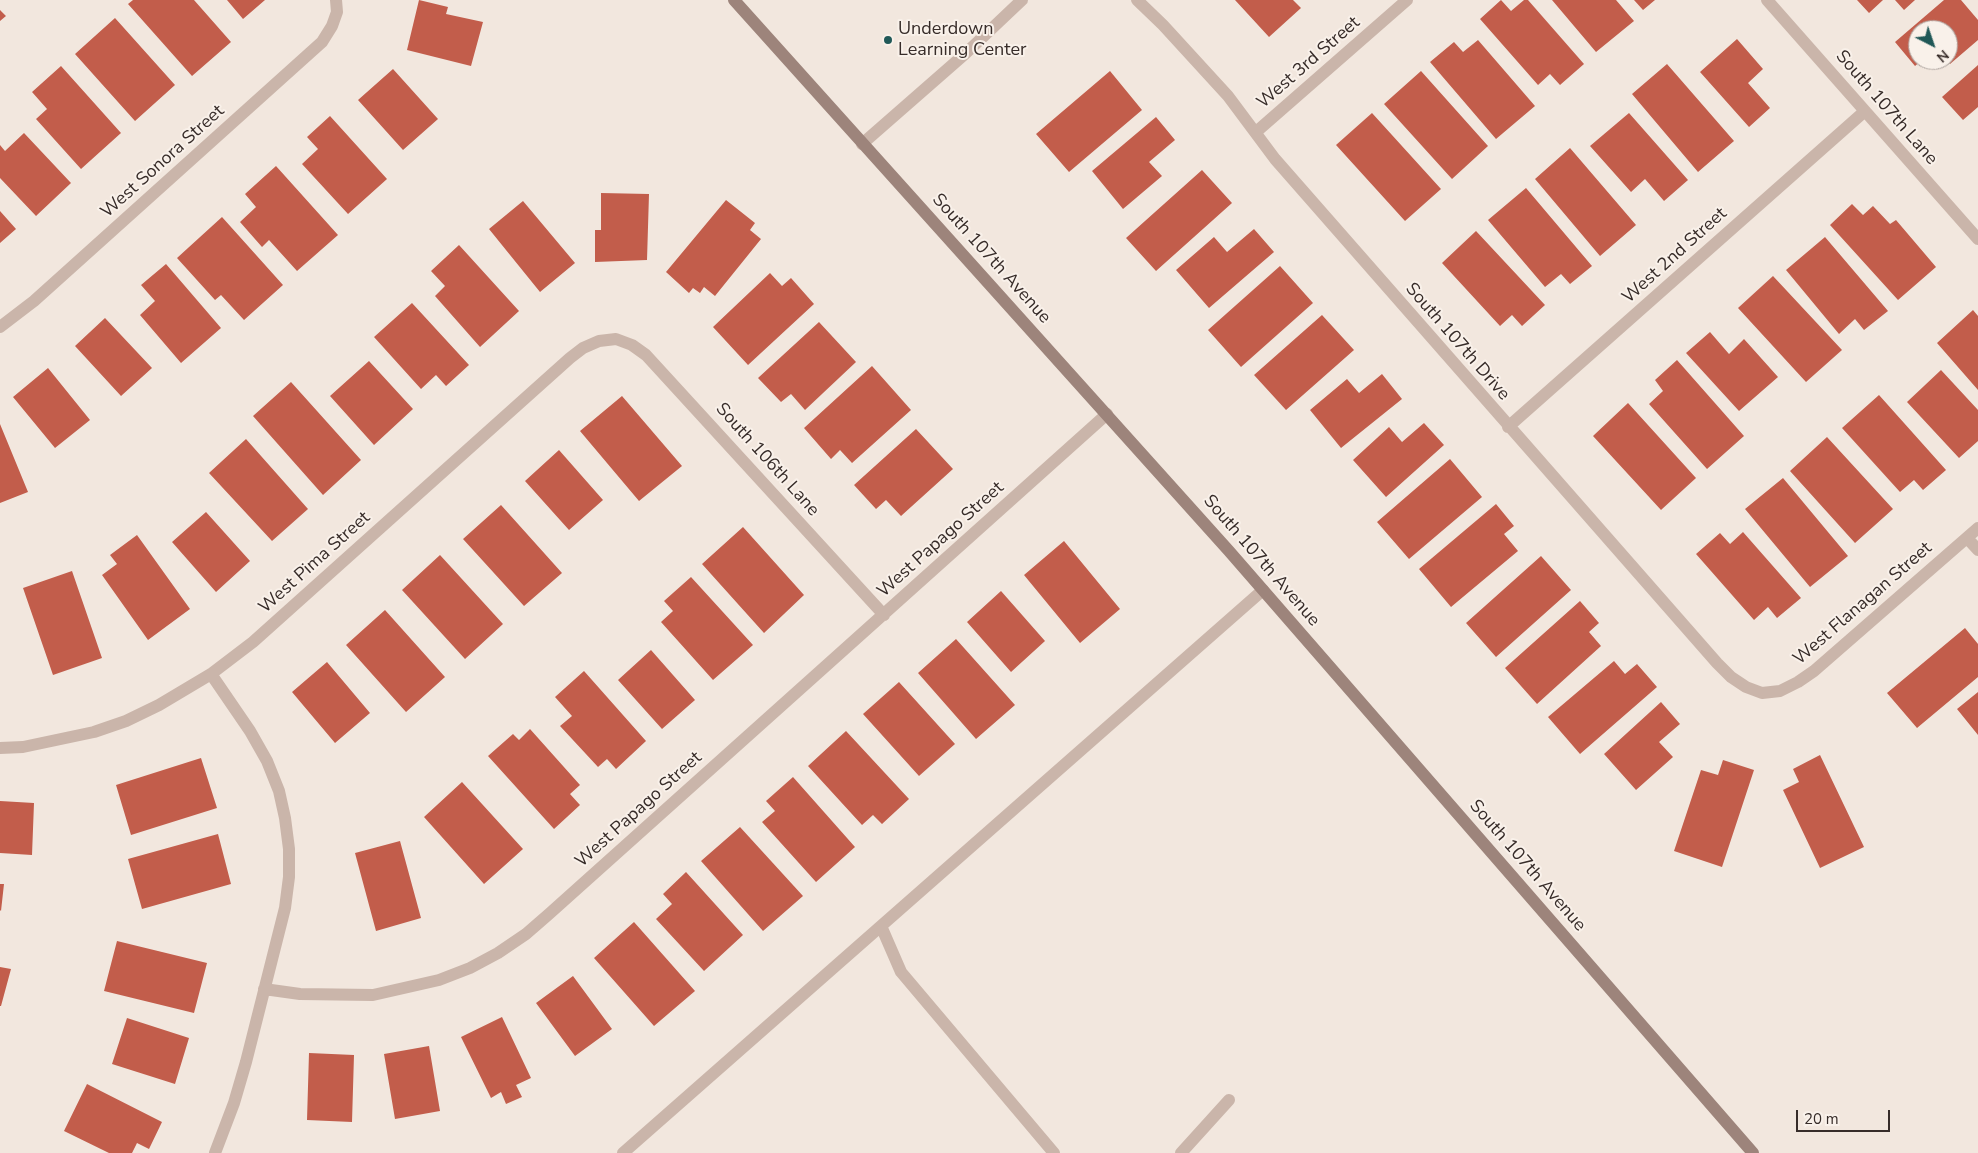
<!DOCTYPE html>
<html>
<head>
<meta charset="utf-8">
<style>
	body { margin:0 }
	#map { position:relative; width:1978px; height:1153px; overflow:hidden; background:#f2e7de; font-family:"Nunito Sans",sans-serif }
	canvas { display:block }
	.north { position:absolute; left:1908px; top:20px; width:50px; height:50px; box-sizing:border-box; background:#f9f1ea; border:1px solid #aba29d; border-radius:50%; rotate:139deg; font-size:14px; font-weight:700; line-height:20px; text-align:center; color:#372c29 }
	.north::after { content:''; display:block; margin:auto; width:18px; height:22px; background:#205857; clip-path:polygon(50% 0,100% 100%,50% 72%,0 100%) }
	.scale { position:absolute; left:1796px; top:1110px; width:94px; height:22px; box-sizing:border-box; border:2px solid #372c29; border-top:0; padding-left:6px; font-size:15px; line-height:18px; white-space:nowrap; color:#372c29; -webkit-text-stroke:4px #f9f1ea; paint-order:stroke }
</style>
</head>
<body>
<div id="map">
<canvas width="1978" height="1153"></canvas>
<div class="north">N</div>
<div class="scale">20 m</div>
</div>
<script>
const c = document.querySelector('canvas').getContext('2d');
c.lineJoin = 'round';
function paint(path, color) {
  c.fillStyle = color;
  c.fill(path, 'evenodd');
}
function toPath(rows) {
  const path = new Path2D();
  for (const r of rows) {
    path.moveTo(r[0], r[1]);
    for (let i = 2; i < r.length; i += 2) path.lineTo(r[i], r[i + 1]);
  }
  return path;
}
function trace(path, color, width, dash) {
  c.strokeStyle = color;
  c.lineWidth = width;
  c.lineCap = dash ? 'butt' : 'round';
  c.setLineDash(dash || []);
  c.stroke(path);
}
function label(font, color, halo, rows, align = 'center') {
  c.font = font + ' "Nunito Sans",sans-serif';
  c.lineWidth = 4;
  c.setLineDash([]);
  c.textBaseline = 'middle';
  c.strokeStyle = halo;
  c.fillStyle = color;
  for (const [text, x, y, turn = 0] of rows) {
    c.save();
    c.translate(x, y);
    c.rotate((+turn || 0) * Math.PI / 180);
    c.textAlign = isNaN(turn) ? turn : align;
    if (halo) c.strokeText(text, 0, 0);
    c.fillText(text, 0, 0);
    c.restore();
  }
}
paint(toPath([
	[133,0,194,0,231,42,192,76,128,4],
	[227,0,265,0,243,19],
	[419,0,448,7,446,14,483,22,471,66,407,50],
	[1235,0,1293,0,1301,8,1269,37],
	[1501,0,1511,11,1524,0,1528,0,1584,64,1560,85,1550,74,1538,85,1480,19],
	[1552,0,1616,0,1634,21,1596,52],
	[1634,0,1655,0,1643,10],
	[1857,0,1883,0,1869,13],
	[1895,0,1915,0,1904,10],
	[1944,0,1961,0,1978,20,1978,40,1950,64,1947,60,1948,30,1918,30,1918,60,1922,60,1915,66,1895,42],
	[0,10,6,16,0,21],
	[115,18,175,85,135,121,75,54],
	[1737,39,1763,69,1748,83,1770,108,1749,127,1700,72],
	[1478,40,1535,106,1496,139,1430,62,1454,42,1463,52],
	[1667,64,1734,141,1698,172,1632,94],
	[1978,65,1978,107,1963,120,1942,97],
	[61,66,121,133,81,169,36,119,47,109,32,92],
	[393,69,438,119,403,150,358,100],
	[1110,71,1142,110,1069,172,1036,134],
	[1421,71,1488,146,1452,179,1384,104],
	[1372,113,1441,189,1405,221,1336,145],
	[1629,113,1688,180,1664,201,1645,179,1631,192,1590,146],
	[330,116,387,179,348,214,302,164,318,149,307,137],
	[1156,117,1175,140,1149,162,1162,176,1123,209,1092,171],
	[24,133,71,183,36,216,0,178,0,145,5,151],
	[1570,148,1636,225,1600,256,1535,179],
	[276,166,338,235,297,271,269,240,262,247,240,222,256,207,245,194],
	[1202,170,1232,203,1156,271,1126,238],
	[1526,188,1592,266,1570,284,1561,274,1545,287,1488,220],
	[601,193,649,194,647,260,595,262,595,230,601,230],
	[726,200,755,223,750,230,761,239,715,296,704,287,700,293,693,288,689,293,666,272],
	[523,201,575,263,540,292,489,229],
	[1852,204,1863,215,1873,206,1890,224,1896,220,1936,267,1898,300,1830,225],
	[0,211,16,229,0,243],
	[222,217,283,285,244,320,221,295,215,300,177,258],
	[1254,229,1274,252,1209,308,1176,270,1214,237,1227,252],
	[1476,231,1545,305,1522,326,1512,315,1500,326,1442,263],
	[1825,237,1888,311,1864,330,1855,319,1839,334,1786,270],
	[459,245,519,311,480,347,435,296,445,286,431,271],
	[166,264,221,328,181,363,140,315,155,301,141,285],
	[1280,266,1313,303,1241,367,1208,330],
	[770,273,782,286,791,278,814,304,748,365,713,327],
	[1773,276,1842,350,1806,382,1738,308],
	[412,303,469,365,446,386,436,375,421,389,374,337],
	[1973,310,1978,316,1978,390,1937,343],
	[1322,315,1354,350,1286,410,1254,375],
	[105,318,152,368,121,396,75,346],
	[819,322,856,362,805,410,791,394,781,402,758,378],
	[1710,332,1729,354,1744,339,1778,377,1739,411,1686,353],
	[1677,360,1744,436,1707,469,1649,404,1663,391,1655,380],
	[369,361,413,409,374,445,330,396],
	[872,366,911,410,852,463,840,450,831,459,804,428],
	[48,368,90,420,55,448,13,397],
	[1941,370,1978,410,1978,441,1959,458,1907,402],
	[1382,374,1402,399,1341,448,1310,410,1347,379,1359,393],
	[291,382,361,460,323,495,253,416],
	[1879,395,1946,470,1923,490,1914,480,1900,492,1842,428],
	[622,396,682,466,639,501,580,431],
	[1628,403,1696,478,1661,510,1593,436],
	[1424,423,1444,445,1386,497,1353,460,1389,427,1402,442],
	[0,424,28,492,0,503],
	[916,429,953,469,901,516,886,500,876,509,854,485],
	[1827,437,1893,509,1855,543,1790,471],
	[246,439,308,509,272,541,209,473],
	[559,450,603,500,569,530,525,481],
	[1450,459,1482,497,1409,559,1377,522],
	[1783,478,1848,556,1810,587,1745,509],
	[1496,504,1514,526,1504,534,1518,551,1451,607,1419,569],
	[501,505,562,573,524,606,463,539],
	[206,512,250,561,216,592,172,542],
	[743,527,804,595,764,633,702,564],
	[1743,532,1801,598,1777,618,1768,607,1754,620,1696,554,1720,533,1730,544],
	[137,535,190,609,148,640,102,575,117,564,110,555],
	[1064,541,1120,609,1080,643,1024,575],
	[440,555,503,624,465,659,402,590],
	[1541,556,1571,590,1496,657,1466,623],
	[72,571,102,658,53,675,23,588],
	[691,577,753,645,713,680,661,622,673,611,664,601],
	[1001,591,1045,641,1011,672,967,622],
	[1580,601,1599,623,1589,632,1601,646,1537,704,1505,668],
	[385,610,445,677,406,712,346,645],
	[1965,628,1978,644,1978,677,1917,728,1887,693],
	[956,639,1015,705,976,739,918,673],
	[651,650,695,700,662,729,618,680],
	[1614,661,1625,674,1637,664,1657,687,1580,754,1548,717],
	[327,662,370,713,335,743,292,692],
	[584,671,646,741,616,769,607,759,598,767,560,726,572,716,555,697],
	[899,682,955,744,919,776,863,714],
	[1978,692,1978,735,1957,709],
	[1661,702,1680,724,1659,742,1673,757,1636,790,1604,754],
	[530,729,580,785,570,794,580,805,554,829,488,756,513,734,519,740],
	[846,731,909,799,882,824,873,815,862,825,808,766],
	[1820,755,1864,847,1820,868,1783,790,1799,782,1793,769],
	[201,758,217,808,131,835,116,785],
	[1723,760,1754,770,1722,867,1674,851,1701,770,1718,775],
	[793,777,855,847,816,882,762,822,775,811,766,801],
	[462,782,523,849,484,884,424,817],
	[0,801,34,803,32,855,0,853],
	[740,827,803,896,763,931,701,861],
	[218,834,231,884,142,909,128,859],
	[400,841,421,918,376,931,355,853],
	[686,872,743,935,704,971,656,919,672,904,663,894],
	[0,884,4,884,1,911,0,910],
	[634,922,695,991,654,1026,594,958],
	[117,941,207,963,194,1013,104,991],
	[0,967,11,969,1,1006,0,1006],
	[573,976,612,1029,575,1056,536,1003],
	[502,1017,531,1078,516,1085,522,1097,506,1104,501,1092,491,1098,461,1037],
	[127,1018,189,1038,175,1084,112,1064],
	[429,1046,440,1111,395,1119,384,1054],
	[309,1053,354,1055,352,1122,307,1120],
	[87,1084,162,1122,149,1149,137,1143,132,1153,109,1153,64,1131]
]), '#c25d4b');
trace(toPath([
	[623,1153,881,926],
	[1054,1153,901,972,881,926,1263,590],
	[1181,1153,1229,1100]
]), '#cab5aa', 12);
trace(toPath([
	[1137,0,1163,25,1228,96,1275,159,1717,663,1731,677,1746,687,1762,693,1780,691,1798,682,1814,671,1978,528],
	[1767,0,1978,239],
	[1256,132,1407,0],
	[862,144,966,53,1022,0],
	[0,327,34,301,322,42,332,26,337,12,336,0],
	[1508,427,1865,111],
	[1967,538,1978,550],
	[211,674,250,731,267,761,279,791,285,818,289,849,289,877,285,908,246,1062,234,1103,215,1153],
	[0,748,23,747,94,732,126,721,159,705,211,674,253,642,570,358,583,348,599,341,616,339,632,345,646,355,884,615],
	[264,989,300,994,373,995,439,980,470,968,498,953,526,934,549,914,1107,414]
]), '#cab5aa', 12);
trace(toPath([
	[734,0,1229,551,1753,1153]
]), '#9d847b', 12);
for (const [x, y, r, color] of [
	[888,40,5,"#205857"]
]) {
  const dot = new Path2D();
  dot.arc(x, y, r, 0, 2 * Math.PI);
  c.fillStyle = color;
  c.fill(dot);
  trace(dot, '#f9f1ea', 2);
}
label('18px', '#372c29', '#f9f1ea', [
	["Underdown",898,30],
	["Learning Center",898,51]
], 'left');
label('18px', '#372c29', '#f9f1ea', [
	["West 3rd Street",1309,63,-41],
	["South 107th Lane",1886,108,49],
	["West Sonora Street",163,162,-42],
	["West 2nd Street",1675,256,-42],
	["South 107th Avenue",991,259,48],
	["South 107th Drive",1457,342,49],
	["South 106th Lane",767,460,48],
	["West Papago Street",941,540,-42],
	["South 107th Avenue",1261,561,49],
	["West Pima Street",315,563,-42],
	["West Flanagan Street",1863,604,-41],
	["West Papago Street",639,810,-42],
	["South 107th Avenue",1527,866,49]
]);
</script>
</body>
</html>
